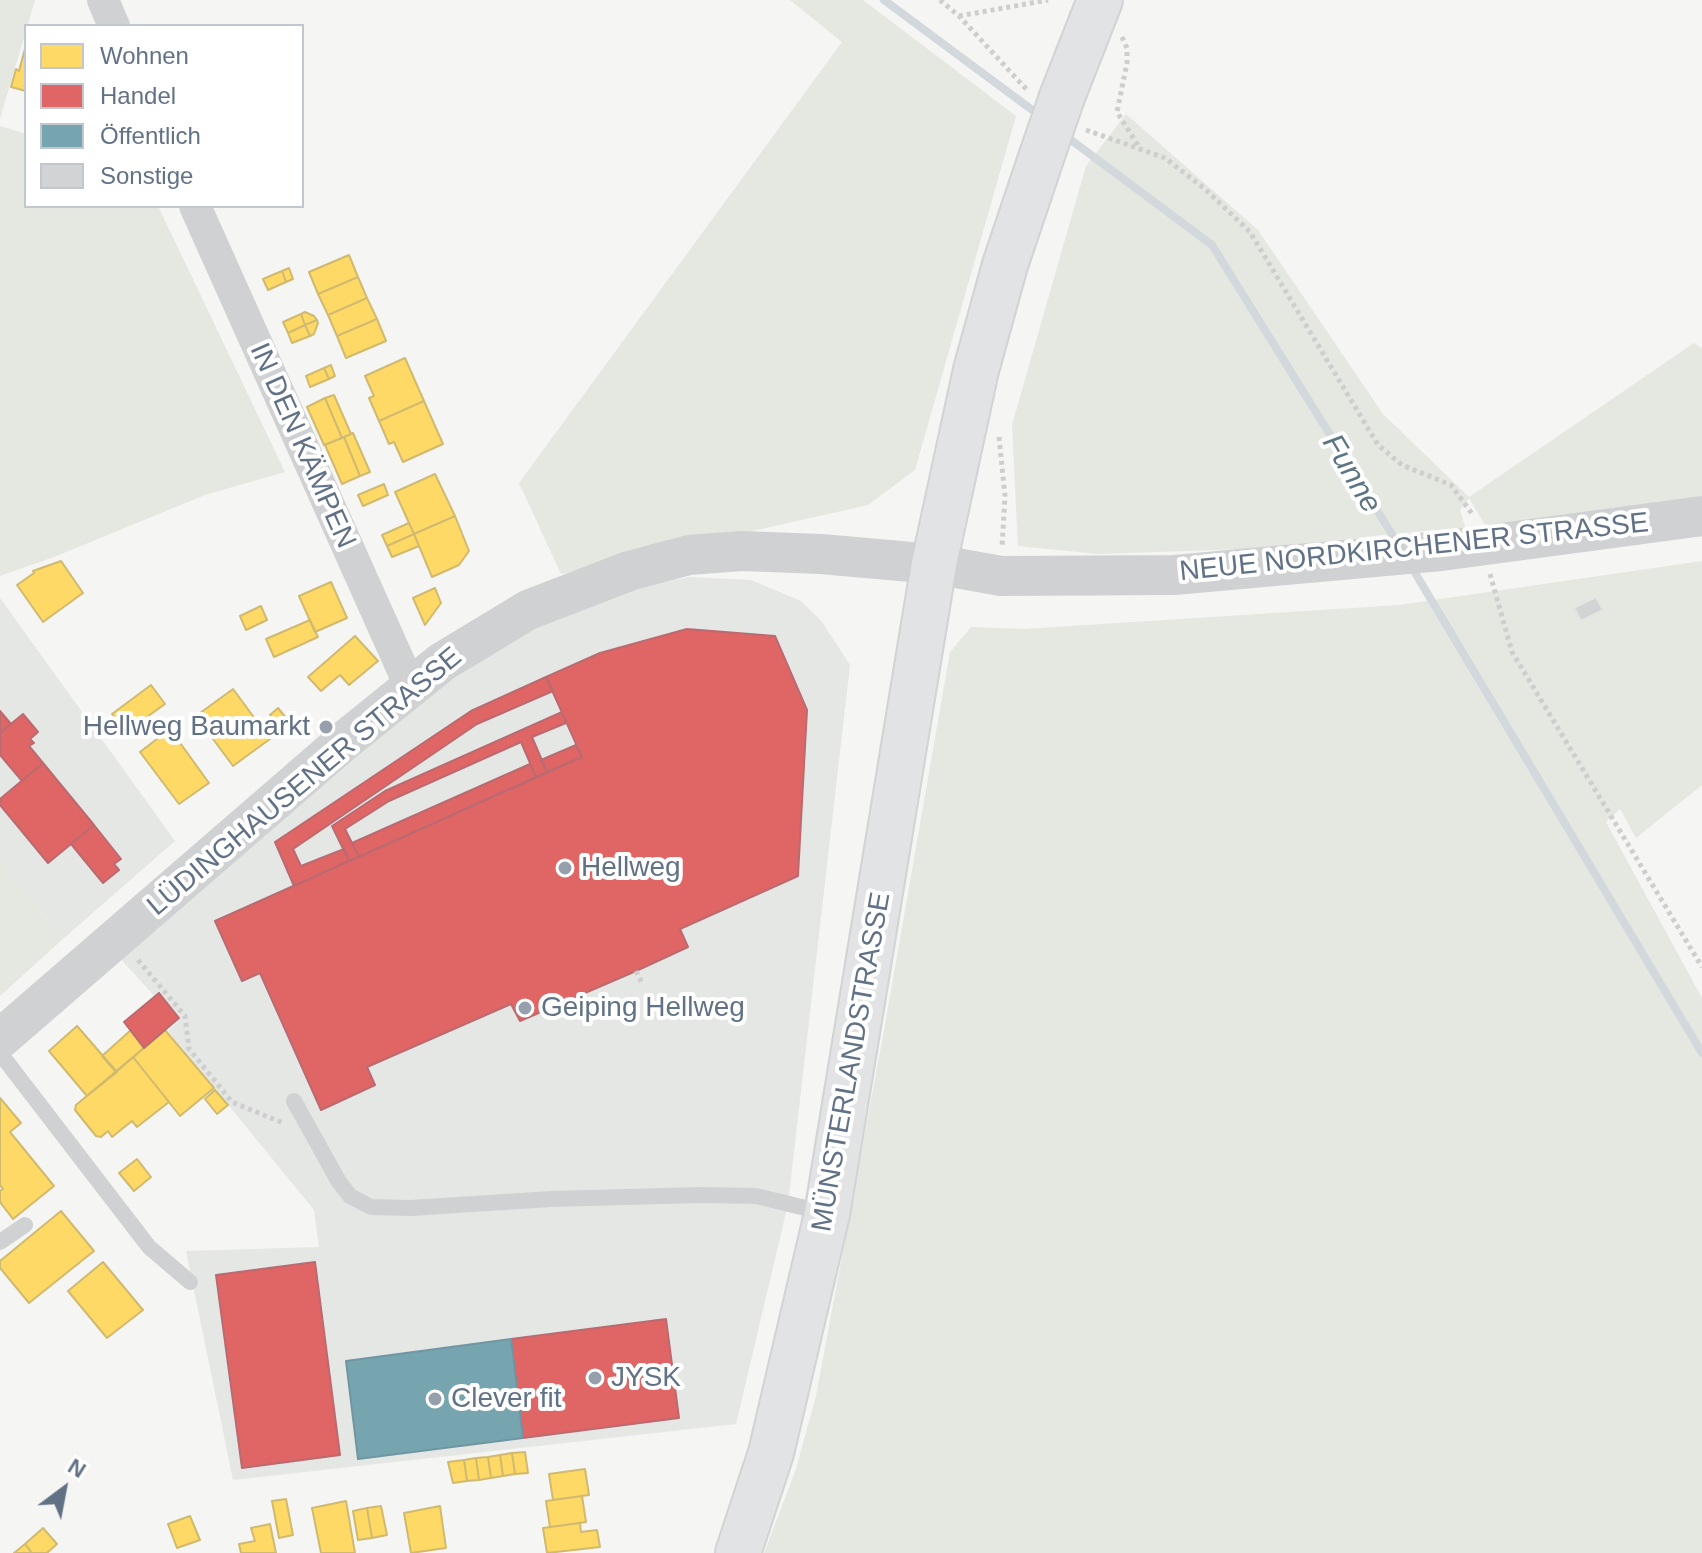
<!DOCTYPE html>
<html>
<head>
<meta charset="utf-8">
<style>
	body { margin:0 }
	#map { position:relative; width:1702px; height:1553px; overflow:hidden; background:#f5f5f3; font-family:Arial,sans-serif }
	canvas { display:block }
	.legend { position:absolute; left:24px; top:24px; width:280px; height:184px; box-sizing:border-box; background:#fff; border:2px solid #c0c7cf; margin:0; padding:10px 14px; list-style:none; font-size:24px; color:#627286 }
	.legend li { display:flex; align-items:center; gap:16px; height:40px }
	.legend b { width:40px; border:2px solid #c0c7cf }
	.north { position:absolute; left:24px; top:1449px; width:80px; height:80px; -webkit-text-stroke:6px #fff; paint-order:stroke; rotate:32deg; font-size:22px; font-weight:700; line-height:32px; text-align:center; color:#627286 }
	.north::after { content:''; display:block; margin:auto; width:28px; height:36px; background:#627286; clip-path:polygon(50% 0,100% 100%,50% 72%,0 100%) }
</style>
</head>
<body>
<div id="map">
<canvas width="1702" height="1553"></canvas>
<ul class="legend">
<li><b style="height:22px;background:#ffd966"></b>Wohnen</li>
<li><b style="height:22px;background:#e06666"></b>Handel</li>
<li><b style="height:22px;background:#76a5af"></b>Öffentlich</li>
<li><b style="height:22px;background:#d2d3d4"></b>Sonstige</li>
</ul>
<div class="north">N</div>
</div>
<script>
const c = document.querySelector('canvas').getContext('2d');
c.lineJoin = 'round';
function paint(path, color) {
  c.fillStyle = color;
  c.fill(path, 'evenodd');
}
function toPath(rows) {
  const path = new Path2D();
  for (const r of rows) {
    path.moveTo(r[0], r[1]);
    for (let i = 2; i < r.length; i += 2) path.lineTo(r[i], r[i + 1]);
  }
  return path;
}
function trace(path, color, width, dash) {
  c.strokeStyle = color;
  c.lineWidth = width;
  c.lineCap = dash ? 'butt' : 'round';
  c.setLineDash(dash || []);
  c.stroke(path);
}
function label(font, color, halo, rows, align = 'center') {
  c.font = font + ' Arial,sans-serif';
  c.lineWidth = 8;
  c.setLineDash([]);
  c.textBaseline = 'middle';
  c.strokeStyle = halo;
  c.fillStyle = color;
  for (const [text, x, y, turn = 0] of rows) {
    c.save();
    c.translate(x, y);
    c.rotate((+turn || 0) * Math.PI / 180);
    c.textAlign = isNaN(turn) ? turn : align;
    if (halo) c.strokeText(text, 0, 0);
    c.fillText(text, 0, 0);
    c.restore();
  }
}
paint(toPath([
	[689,577,751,580,801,601,822,622,850,665,788,1204,736,1424,233,1480,186,1251,319,1247,314,1210,168,1031,178,1022,107,944,415,682,600,595],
	[0,598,175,841,63,939,0,860]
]), '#e5e7e5');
paint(toPath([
	[0,0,35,0,0,119],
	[790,0,863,0,1016,116,915,470,868,505,561,574,519,483,842,42],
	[1126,114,1258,230,1383,414,1469,497,1694,343,1702,348,1702,506,1488,530,1469,498,1460,510,1467,533,1432,530,1247,549,1098,554,1018,546,1012,425,1086,166],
	[0,126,26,134,26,206,158,206,285,472,205,495,54,557,0,576],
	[1702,561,1702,785,1636,838,1620,809,1606,822,1702,998,1702,1553,764,1553,796,1469,816,1396,885,1025,950,652,971,627,1024,629,1399,605],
	[0,860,63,939,0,996]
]), '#e4e8e1');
const homes = toPath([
	[26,45,26,91,11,87,16,69,19,71,26,45],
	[349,255,358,277,318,294,309,272,349,255],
	[289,268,293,279,286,282,282,271,289,268],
	[282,271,286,282,268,290,263,279,282,271],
	[358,277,367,298,328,315,318,294,358,277],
	[367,298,377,319,337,336,328,315,367,298],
	[305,312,314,316,317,320,305,325,301,314,305,312],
	[301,314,305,325,288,333,283,322,301,314],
	[377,319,386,341,346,358,337,336,377,319],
	[317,320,318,323,314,334,310,336,305,325,317,320],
	[305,325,310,336,292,343,288,333,305,325],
	[405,358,424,401,379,421,369,398,374,396,365,376,405,358],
	[331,365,335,376,329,379,324,368,331,365],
	[324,368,329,379,310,387,306,376,324,368],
	[334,395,351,434,342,438,325,398,334,395],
	[325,398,342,438,324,445,307,407,325,398],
	[424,401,443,444,403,462,394,442,389,444,379,421,424,401],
	[353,433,370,472,360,476,344,437,353,433],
	[344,437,360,476,342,484,325,445,344,437],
	[435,474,455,516,414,534,395,492,435,474],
	[384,484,388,495,363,506,358,495,384,484],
	[455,516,469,551,459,565,432,577,414,534,455,516],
	[409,523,414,534,387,546,382,535,409,523],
	[414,534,419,546,392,557,387,546,414,534],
	[61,561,83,593,43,622,17,585,34,573,33,571,61,561],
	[331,582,347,618,315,632,299,596,331,582],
	[435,588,441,603,425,625,413,598,435,588],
	[261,606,267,620,246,630,240,616,261,606],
	[310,620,318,637,274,657,266,639,310,620],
	[355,636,378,661,349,685,340,675,321,691,308,677,355,636],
	[151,685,165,704,126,732,112,714,151,685],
	[233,689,270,739,233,766,196,716,233,689],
	[278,708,291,724,283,730,270,715,278,708],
	[170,729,209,783,179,804,140,752,170,729],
	[77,1026,117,1072,87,1096,49,1051,77,1026],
	[131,1030,144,1048,116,1072,102,1056,131,1030],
	[165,1030,214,1088,180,1116,133,1057,165,1030],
	[133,1057,169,1102,137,1127,132,1121,112,1137,108,1131,101,1137,96,1136,75,1110,76,1105,133,1057],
	[215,1090,228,1105,217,1114,205,1099,215,1090],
	[0,1098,21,1123,10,1132,54,1186,13,1219,0,1202,0,1191,3,1189,0,1185,0,1098],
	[137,1159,151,1177,134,1191,119,1173,137,1159],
	[61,1211,94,1251,29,1303,0,1268,0,1261,61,1211],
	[103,1262,143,1310,107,1338,68,1291,103,1262],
	[525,1452,528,1473,515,1474,512,1453,525,1452],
	[512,1453,515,1474,503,1476,500,1455,512,1453],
	[500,1455,503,1476,491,1478,488,1457,500,1455],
	[488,1457,491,1478,479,1480,476,1458,488,1457],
	[476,1458,479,1480,467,1481,464,1460,476,1458],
	[464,1460,467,1481,453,1483,448,1462,464,1460],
	[585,1469,589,1495,553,1500,549,1474,585,1469],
	[582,1496,586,1522,550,1527,546,1501,582,1496],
	[286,1499,293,1535,279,1538,272,1501,286,1499],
	[346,1501,355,1553,321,1553,312,1508,346,1501],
	[381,1506,387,1535,372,1538,367,1508,381,1506],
	[440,1506,446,1548,411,1553,404,1513,440,1506],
	[367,1508,372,1538,358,1540,353,1511,367,1508],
	[190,1516,200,1540,177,1548,168,1524,190,1516],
	[580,1523,581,1532,597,1530,600,1547,547,1553,543,1528,580,1523],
	[270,1524,276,1553,241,1553,239,1544,255,1541,251,1528,270,1524],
	[43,1528,57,1544,47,1553,32,1553,25,1544,43,1528],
	[25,1544,32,1553,14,1553,25,1544]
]);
paint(homes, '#ffd966');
trace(homes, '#d0ba70', 2);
const shops = toPath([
	[687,629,775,636,807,710,798,876,680,929,688,947,636,971,520,1021,511,1004,367,1067,375,1085,321,1110,260,973,242,981,215,921,582,757,546,677,600,653,687,629],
	[546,677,553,691,477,724,293,849,301,866,344,849,349,861,294,886,275,842,471,711,546,677],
	[0,711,11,724,0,733,0,711],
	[562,712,566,723,532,737,547,772,536,777,521,742,389,801,345,829,359,857,349,861,332,826,385,791,562,712],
	[23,714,38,732,30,739,34,743,29,746,43,763,22,781,0,755,0,733,23,714],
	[576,745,582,757,547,772,541,760,576,745],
	[43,763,94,825,48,863,0,805,0,799,43,763],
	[530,764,536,777,359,857,352,843,530,764],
	[94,825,121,859,114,864,119,870,103,883,71,844,94,825],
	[159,993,179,1018,144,1048,124,1022,159,993],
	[315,1262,340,1455,242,1468,216,1275,315,1262],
	[666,1319,679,1418,523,1438,511,1339,666,1319]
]);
paint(shops, '#e06666');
trace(shops, '#ba6a70', 2);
const public = toPath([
	[511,1339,523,1438,358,1459,346,1361,511,1339]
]);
paint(public, '#76a5af');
trace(public, '#7096a3', 2);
trace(toPath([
	[884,0,1043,118],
	[1063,134,1212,245,1398,544],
	[1411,566,1702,1053]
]), '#d2d8dc', 8);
const building = toPath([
	[1596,597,1603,610,1581,621,1574,608,1596,597]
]);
paint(building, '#d2d3d4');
trace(building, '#e4e4e3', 2);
const secondary = toPath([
	[1062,97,1100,0],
	[738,1553,771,1453,827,1214,934,564,976,370,1005,265,1041,158]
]);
trace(secondary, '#d1d3d4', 48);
trace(toPath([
	[940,0,959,16,1028,91],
	[959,16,1048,0],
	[1122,37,1127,48,1127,63,1117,112,1139,147],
	[1086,130,1165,158,1205,189,1250,232,1378,445,1402,465,1451,485,1473,515],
	[999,437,1005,496,1002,547],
	[1490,574,1512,652,1702,967],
	[138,960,185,1016,189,1049,232,1102,283,1123],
	[636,971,642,983],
	[571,1002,578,1017]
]), '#cecece', 5, [4, 4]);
trace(toPath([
	[0,1053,149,1247,190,1282],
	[294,1101,339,1182,350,1196,371,1207,411,1208,551,1199,701,1195,756,1196,826,1213],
	[0,1242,25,1225]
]), '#d0d1d2', 16);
trace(toPath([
	[103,0,114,26],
	[195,206,410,686]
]), '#d0d1d2', 32);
trace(toPath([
	[0,1039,343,742,442,662,528,610,629,571,689,555,742,551,821,554,934,564,1001,576,1174,575,1441,551,1702,516]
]), '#d0d1d2', 40);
trace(secondary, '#e2e3e4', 44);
const secondaryBridge = toPath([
	[1041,158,1062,97]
]);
trace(secondaryBridge, '#d1d3d4', 48, []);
trace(secondaryBridge, '#e2e3e4', 44);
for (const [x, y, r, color] of [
	[326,727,8,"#95a0ac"],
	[565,868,8,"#95a0ac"],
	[525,1008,8,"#95a0ac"],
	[595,1378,8,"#95a0ac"],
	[435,1399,8,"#95a0ac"]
]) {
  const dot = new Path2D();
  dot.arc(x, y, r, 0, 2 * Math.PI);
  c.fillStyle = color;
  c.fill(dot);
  trace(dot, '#fff', 3);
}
label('28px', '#627286', '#fff', [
	["IN DEN KÄMPEN",302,446,66],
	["NEUE NORDKIRCHENER STRASSE",1414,548,-6],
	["LÜDINGHAUSENER STRASSE",305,782,-40],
	["MÜNSTERLANDSTRASSE",852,1062,-80]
]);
label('28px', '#627286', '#fff', [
	["Hellweg Baumarkt",310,727,"right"],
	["Hellweg",581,868],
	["Geiping Hellweg",541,1008],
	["JYSK",611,1378],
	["Clever fit",451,1399]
], 'left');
label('italic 30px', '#5d7583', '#fff', [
	["Funne",1351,474,59]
]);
</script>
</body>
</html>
